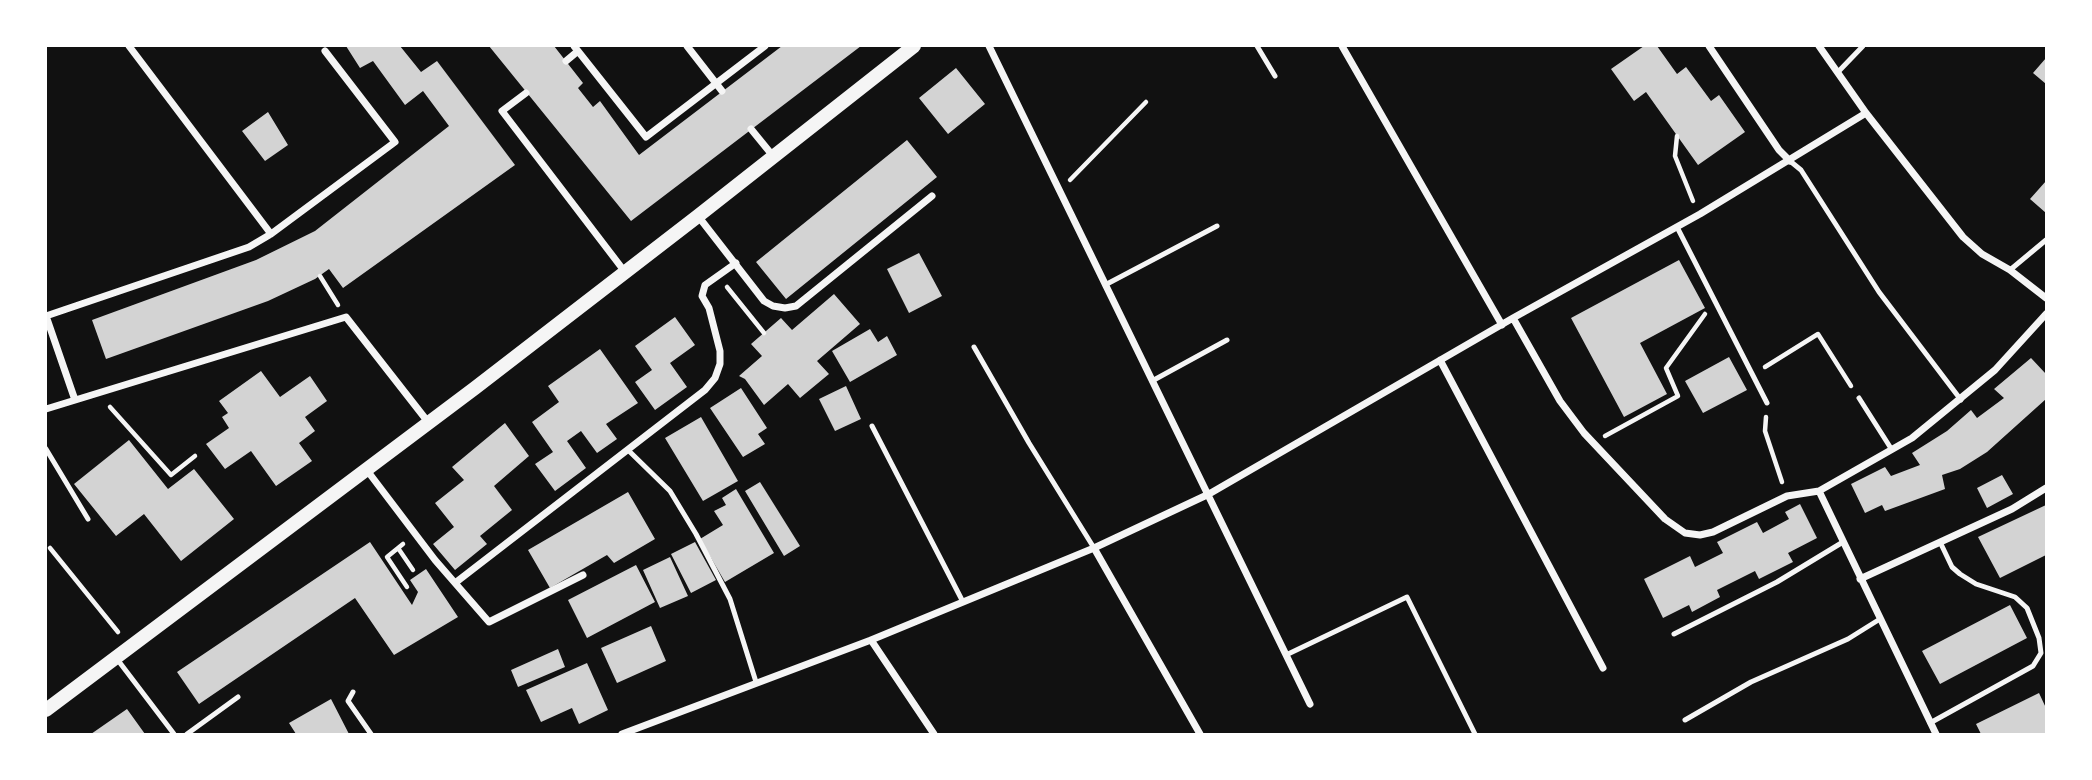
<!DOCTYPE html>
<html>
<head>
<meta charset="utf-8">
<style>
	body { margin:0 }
	#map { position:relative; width:2092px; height:780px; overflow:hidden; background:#111; font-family:"Titillium Web",sans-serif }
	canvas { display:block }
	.frame { position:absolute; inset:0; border:47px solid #fff; pointer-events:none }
</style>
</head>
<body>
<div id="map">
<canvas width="2092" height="780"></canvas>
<div class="frame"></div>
</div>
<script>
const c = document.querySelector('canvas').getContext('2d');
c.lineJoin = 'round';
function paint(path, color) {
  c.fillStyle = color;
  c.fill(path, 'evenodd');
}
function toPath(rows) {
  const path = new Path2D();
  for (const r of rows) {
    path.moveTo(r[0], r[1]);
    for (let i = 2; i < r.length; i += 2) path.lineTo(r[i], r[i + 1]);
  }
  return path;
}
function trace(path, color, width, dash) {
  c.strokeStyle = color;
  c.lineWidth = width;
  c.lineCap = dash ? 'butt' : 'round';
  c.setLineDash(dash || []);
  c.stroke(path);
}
paint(toPath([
	[346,46,400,46,421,72,437,61,515,165,343,288,329,269,315,279,268,301,106,359,92,320,256,260,315,231,449,126,423,91,405,105,373,61,360,68],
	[489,46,554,46,583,83,578,88,593,107,600,101,639,155,782,46,861,46,631,221],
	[1644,46,1657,46,1677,74,1686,67,1711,101,1719,95,1745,132,1698,165,1646,92,1634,101,1611,69],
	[2046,58,2046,84,2033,73],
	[956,68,985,104,948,134,919,98],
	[268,112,288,145,265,161,242,131],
	[907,140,937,177,786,299,756,262],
	[2046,181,2046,213,2030,199],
	[919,253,942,296,909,313,887,269],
	[1679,260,1705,308,1640,343,1667,394,1624,417,1571,318],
	[834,294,860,324,817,361,829,374,800,398,788,384,764,405,745,379,739,376,762,356,751,344,781,318,792,330],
	[675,317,695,345,670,363,687,387,655,410,635,382,652,370,635,346],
	[870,329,878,342,887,336,897,355,850,382,832,351],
	[600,349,638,403,606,424,617,439,597,453,581,431,567,441,586,468,555,491,535,464,553,452,532,422,559,402,548,386],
	[1729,357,1747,390,1703,413,1685,381],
	[2031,358,2046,374,2046,399,1987,452,1960,469,1942,475,1945,489,1885,511,1882,505,1865,513,1851,484,1885,467,1891,476,1920,465,1912,453,1947,431,1971,410,1977,418,2004,398,1994,389],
	[261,371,280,397,310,376,327,401,305,417,315,431,299,443,312,461,276,486,251,451,225,469,206,444,229,428,222,417,228,413,219,401],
	[846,386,861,419,835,431,819,399],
	[741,388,767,428,758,434,765,444,743,457,710,408],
	[701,417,738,481,703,501,665,438],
	[505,423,529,456,494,486,512,510,480,536,487,544,455,570,433,544,454,527,435,503,464,480,452,467],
	[129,440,168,489,194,469,234,519,181,561,144,514,116,536,74,484],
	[2002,475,2013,494,1987,508,1977,488],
	[760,482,800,546,784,556,745,491],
	[736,489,774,553,725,582,700,539,723,525,714,511,726,505,722,498],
	[628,492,655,539,614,563,607,555,550,588,528,550],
	[1800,504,1817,538,1788,553,1793,562,1759,579,1755,571,1717,590,1720,597,1692,612,1689,605,1663,618,1644,579,1690,556,1695,567,1723,553,1717,542,1757,522,1763,533,1789,519,1785,512],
	[2046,505,2046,555,2000,578,1978,537],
	[370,542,412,605,418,592,410,580,426,569,458,617,394,655,355,598,199,704,177,672],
	[695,542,716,580,691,593,671,554],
	[670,557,688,596,660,608,643,570],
	[636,565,655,602,587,638,568,600],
	[2010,605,2027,638,1940,684,1922,651],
	[651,626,666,661,617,683,601,648],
	[558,649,565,667,518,687,511,670],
	[587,663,608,710,579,724,572,708,541,722,526,690],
	[2039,693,2046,708,2046,734,1981,734,1976,724],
	[331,699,349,734,296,734,289,723],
	[127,709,145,734,91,734]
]), '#d3d3d3');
trace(toPath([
	[1677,136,1675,156,1693,201],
	[1070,180,1146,102],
	[320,276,338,305],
	[727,287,764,333],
	[1765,367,1818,334,1851,386],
	[110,407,171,475,195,456],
	[1766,417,1765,431,1782,482],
	[1605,436,1678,396,1666,368,1705,314],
	[403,544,387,557,407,587],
	[50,548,118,632],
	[398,548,413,570]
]), '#f5f5f5', 4.5);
trace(toPath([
	[1257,46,1275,76],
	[1838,72,1863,46],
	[1790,161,1801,170,1879,292,1961,400],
	[1677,227,1767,403],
	[2010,270,2046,240],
	[1105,285,1217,226],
	[974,347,1029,443,1094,548],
	[1152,381,1227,340],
	[1859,398,1892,450],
	[872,426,963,602],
	[46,449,88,519],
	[628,450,670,491,696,534,730,599,756,682],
	[1674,634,1777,582,1843,542],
	[1286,655,1407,597,1475,734],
	[117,659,174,734],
	[353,692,348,701,371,734],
	[1685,720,1751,682,1848,639,1880,619],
	[1930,723,2033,666,2041,653,2039,638,2027,608,2015,597,1976,584,1960,574,1952,567,1941,544],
	[187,734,238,697]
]), '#f5f5f5', 5);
trace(toPath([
	[129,46,271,234],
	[574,46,646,137,765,46],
	[687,46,722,91],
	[989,46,1310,704],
	[1342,46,1502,325],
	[1709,46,1779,150,1790,161],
	[1819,46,1866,113,1963,237,1982,254,2010,270,2046,298],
	[566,61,578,51],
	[526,93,502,111,625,272],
	[751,129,773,156],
	[698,216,764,301,773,306,785,308,796,306,932,196],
	[1513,318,1560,401,1584,433,1665,519,1685,533,1700,535,1713,532,1787,496,1819,491,1912,438,1995,370,2046,314],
	[1440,360,1603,668],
	[75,400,46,316,249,247,271,234,395,142,325,51],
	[46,409,346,317,428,422],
	[366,469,435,560,455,583,705,390,715,378,720,364,720,351,709,308,702,296,705,285,736,263],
	[1819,491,1936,734],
	[1094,548,1200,734],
	[1860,579,2012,509,2046,488],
	[455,583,489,622,583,575],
	[871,640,934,734],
	[622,734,871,640,1094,548,1209,494,1513,318,1700,214,1866,113]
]), '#f5f5f5', 7);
trace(toPath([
	[46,710,475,388,698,216,914,46]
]), '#f5f5f5', 14);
</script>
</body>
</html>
